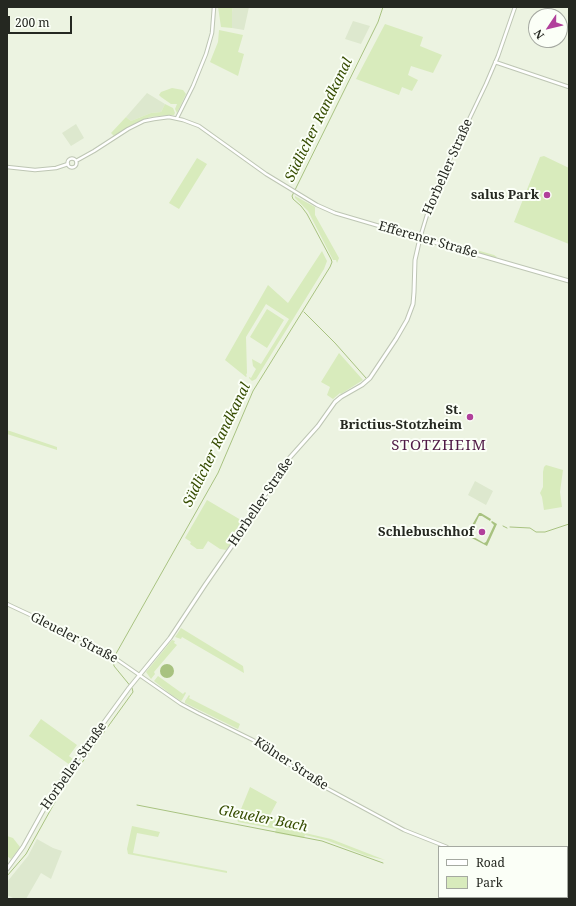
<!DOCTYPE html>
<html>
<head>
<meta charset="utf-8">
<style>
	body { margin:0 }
	#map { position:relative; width:576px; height:906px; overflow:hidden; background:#ecf3e1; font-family:"Noto Serif",serif }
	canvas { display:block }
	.frame { position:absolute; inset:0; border:8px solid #252821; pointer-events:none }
	.legend { position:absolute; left:438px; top:846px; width:130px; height:52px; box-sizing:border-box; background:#fbfff7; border:1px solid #a5a9a1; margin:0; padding:5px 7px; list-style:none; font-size:12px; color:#252821 }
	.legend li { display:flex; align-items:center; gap:8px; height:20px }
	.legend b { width:20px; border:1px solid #a5a9a1 }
	.north { position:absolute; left:528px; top:8px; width:40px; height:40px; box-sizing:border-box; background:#fbfff7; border:1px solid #a5a9a1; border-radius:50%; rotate:235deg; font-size:11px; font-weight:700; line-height:16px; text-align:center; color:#252821 }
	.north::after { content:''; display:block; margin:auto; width:14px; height:18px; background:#b1409b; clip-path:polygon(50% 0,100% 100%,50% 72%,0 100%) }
	.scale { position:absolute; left:8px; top:16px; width:64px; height:18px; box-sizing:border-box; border:2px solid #252821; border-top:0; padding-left:5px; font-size:12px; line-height:14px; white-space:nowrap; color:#252821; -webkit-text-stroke:3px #fbfff7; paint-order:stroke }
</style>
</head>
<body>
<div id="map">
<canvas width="576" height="906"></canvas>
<div class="frame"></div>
<ul class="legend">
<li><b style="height:5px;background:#fff"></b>Road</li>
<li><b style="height:11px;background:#d8ebbc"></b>Park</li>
</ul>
<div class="north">N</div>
<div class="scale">200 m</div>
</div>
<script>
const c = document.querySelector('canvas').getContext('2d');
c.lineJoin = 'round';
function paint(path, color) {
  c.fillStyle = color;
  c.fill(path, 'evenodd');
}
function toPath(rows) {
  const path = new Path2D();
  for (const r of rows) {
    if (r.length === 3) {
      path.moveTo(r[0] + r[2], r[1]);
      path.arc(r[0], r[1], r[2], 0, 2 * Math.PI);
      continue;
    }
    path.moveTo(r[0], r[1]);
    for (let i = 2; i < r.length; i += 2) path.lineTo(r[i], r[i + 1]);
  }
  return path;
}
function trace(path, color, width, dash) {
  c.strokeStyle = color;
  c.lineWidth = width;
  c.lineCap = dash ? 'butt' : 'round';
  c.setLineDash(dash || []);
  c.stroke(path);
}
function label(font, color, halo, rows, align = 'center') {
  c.font = font + ' "Noto Serif",serif';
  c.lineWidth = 4;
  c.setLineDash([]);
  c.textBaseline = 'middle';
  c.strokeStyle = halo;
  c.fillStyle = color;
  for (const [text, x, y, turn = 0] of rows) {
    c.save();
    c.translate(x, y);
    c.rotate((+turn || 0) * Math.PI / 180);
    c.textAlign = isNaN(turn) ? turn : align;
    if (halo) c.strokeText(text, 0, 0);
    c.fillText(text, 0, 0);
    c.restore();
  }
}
paint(toPath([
	[233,7,249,7,244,30,232,28,232,12],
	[353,21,370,26,361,44,345,39],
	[147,93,165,104,161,112,151,113,131,121,126,117],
	[76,124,84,138,71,146,62,133],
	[475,481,493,491,486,505,468,495],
	[37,839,53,848,62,851,51,879,41,873,26,899,15,899,7,895,7,882,28,856]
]), '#dde8ce');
paint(toPath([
	[218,7,233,7,232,12,232,28,221,27],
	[385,24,423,37,420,46,442,55,433,73,411,66,408,75,418,80,412,91,402,87,399,95,356,79],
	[219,30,243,35,238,52,244,54,238,76,210,62,218,42],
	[172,88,183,90,186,94,177,113,175,109,177,104,171,104,161,97,159,95,161,92],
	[165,104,173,108,175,113,174,115,158,116,150,117,134,124,114,136,111,133,126,117,131,121,151,113,161,112],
	[544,156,569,168,569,244,514,222,540,157],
	[197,158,207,164,179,209,169,203],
	[295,196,315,207,315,215,339,258,337,263,336,260,333,260,308,211,295,198],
	[427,236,494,255,497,257,495,258,483,255,426,238],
	[322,251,327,261,324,269,256,379,252,381,249,378,249,377,251,378,256,369,253,366,252,359,261,364,289,319,266,304,246,337,247,373,246,375,247,376,246,377,225,360,268,285,288,303],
	[267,309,284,320,267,348,250,337],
	[339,353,363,380,341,394,340,393,333,399,327,395,330,387,321,382],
	[7,430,57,447,57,450,7,434],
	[546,465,563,470,560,492,562,507,544,510,542,497,540,493,543,487,543,472,544,467],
	[207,500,246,523,226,550,220,549,208,541,203,549,197,549,190,544,191,542,185,538],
	[181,628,243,666,244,673,182,637,181,639,175,637],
	[172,640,175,641,174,643,177,645,154,672,155,674,151,679,146,672],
	[158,676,183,694,185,692,186,693,182,700,181,701,173,696,154,681],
	[189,695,190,696,189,698,240,724,238,729,185,703,185,701],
	[41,719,77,745,69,756,74,760,70,765,29,736],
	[250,787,277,802,270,815,278,820,279,819,306,827,305,833,331,839,385,860,367,856,326,840,305,835,304,838,275,833,276,829,238,822,237,819],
	[132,826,160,832,158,837,137,833,133,853,227,871,227,873,128,854,127,849],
	[7,836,13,838,20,847,11,859,7,856]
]), '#d8ebbc');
paint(toPath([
	[479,513,481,513,491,519,490,521,482,516,479,516,471,533,472,536,484,543,486,542,494,525,491,522,492,521,497,524,487,546,468,536,468,532],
	[167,671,7]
]), '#a8c280');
trace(toPath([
	[304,312,335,343,366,378],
	[503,526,507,528],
	[510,527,530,528,536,532,545,532,569,524],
	[137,805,322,841,383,863],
	[7,876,26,854,60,793,133,692,132,688,114,666,113,659,218,473,253,391,330,267,332,262,331,259,307,214,301,206,293,199,292,196,378,22,383,7],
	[480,897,484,899]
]), '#a8c280', 1);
trace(toPath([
	[500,897,504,899]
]), '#a8c280', 2.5);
const minor = toPath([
	[495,62,569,87],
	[177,118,193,86,206,54,212,33,214,7],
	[72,163,4.5],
	[76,161,94,151,128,129,144,121,154,119,169,117,183,120,199,126,266,174,317,205,335,213,420,238,433,195,486,84,498,56,515,7],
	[7,167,35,170,56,168,68,164],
	[7,604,86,641,112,656,181,704,198,713,253,740,317,783,404,830,447,847],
	[567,884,569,884]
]);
const major = toPath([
	[7,869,23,847,54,791,129,688,170,638,205,585,243,530,285,463,318,426,335,402,341,397,362,385,370,378,396,339,407,320,413,304,414,292,415,260,420,238,569,281]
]);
trace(minor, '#bec6b4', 4.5);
trace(major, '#bec6b4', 5);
trace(minor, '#fff', 2.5);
trace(major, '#fff', 3);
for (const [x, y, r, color] of [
	[547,195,4,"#b1409b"],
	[470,417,4,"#b1409b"],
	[482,532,4,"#b1409b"]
]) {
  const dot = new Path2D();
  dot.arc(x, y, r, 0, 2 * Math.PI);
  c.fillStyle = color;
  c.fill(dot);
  trace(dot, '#fbfff7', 1.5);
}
label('13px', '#252821', '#fbfff7', [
	["Horbeller Straße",448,167,-66],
	["Efferener Straße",428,240,16],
	["Horbeller Straße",261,502,-56],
	["Gleueler Straße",74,638,27],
	["Kölner Straße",291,764,33],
	["Horbeller Straße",74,766,-55]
]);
label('bold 13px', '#252821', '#fbfff7', [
	["salus Park",539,195],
	["St.",462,410],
	["Brictius-Stotzheim",462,425],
	["Schlebuschhof",474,532]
], 'right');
label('italic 14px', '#364c00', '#fbfff7', [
	["Südlicher Randkanal",319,120,-64],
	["Südlicher Randkanal",217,445,-64],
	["Gleueler Bach",263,819,11]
]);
c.letterSpacing = '1px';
label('15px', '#501a46', '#fbfff7', [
	["STOTZHEIM",439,446]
]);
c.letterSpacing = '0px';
</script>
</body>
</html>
